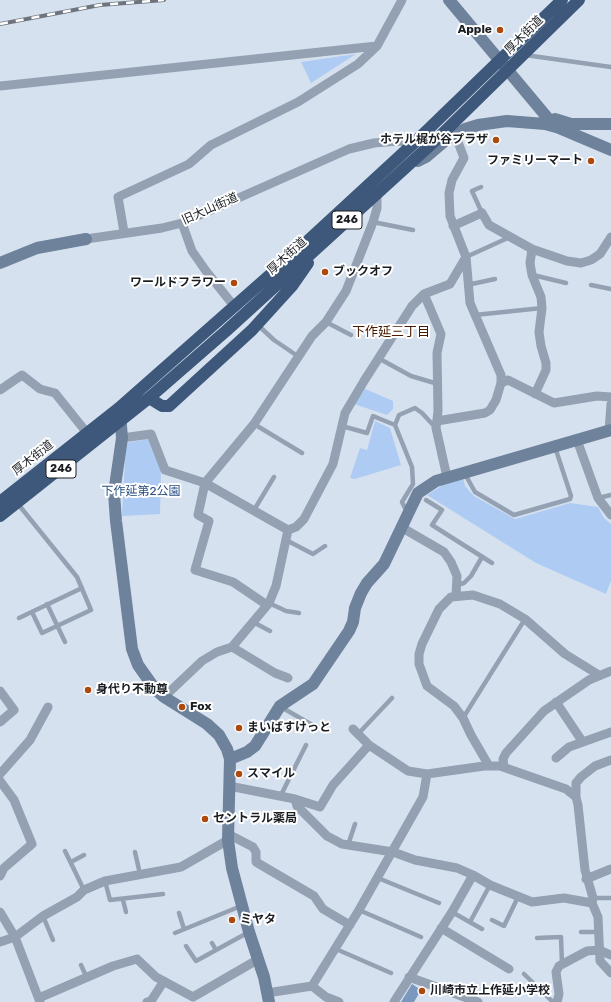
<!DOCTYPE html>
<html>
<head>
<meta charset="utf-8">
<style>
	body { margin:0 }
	canvas { display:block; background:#d6e1ef }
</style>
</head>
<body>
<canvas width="611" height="1002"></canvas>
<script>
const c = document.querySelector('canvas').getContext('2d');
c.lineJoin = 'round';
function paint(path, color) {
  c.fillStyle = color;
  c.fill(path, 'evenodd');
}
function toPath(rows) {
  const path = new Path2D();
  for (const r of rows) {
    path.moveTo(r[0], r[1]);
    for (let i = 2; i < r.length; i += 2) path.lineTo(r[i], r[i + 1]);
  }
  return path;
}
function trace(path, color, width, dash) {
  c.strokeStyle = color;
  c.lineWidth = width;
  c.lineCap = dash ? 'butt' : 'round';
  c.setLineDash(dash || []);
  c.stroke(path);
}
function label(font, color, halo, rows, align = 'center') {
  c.font = font + ' Rubik,"Noto Sans JP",sans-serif';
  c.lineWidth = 4;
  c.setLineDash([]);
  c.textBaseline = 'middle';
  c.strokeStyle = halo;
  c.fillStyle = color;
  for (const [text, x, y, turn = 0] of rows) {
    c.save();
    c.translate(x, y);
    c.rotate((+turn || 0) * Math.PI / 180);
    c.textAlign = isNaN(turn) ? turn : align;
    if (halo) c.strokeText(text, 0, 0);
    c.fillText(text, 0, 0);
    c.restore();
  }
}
paint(toPath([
	[356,54,311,83,301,62],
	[363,388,393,401,393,409,387,415,354,404],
	[375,421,390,428,401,465,355,479,350,478,360,448,367,450],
	[147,439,151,441,161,469,160,514,122,516,126,443],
	[463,478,465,486,474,496,515,519,570,503,598,507,604,518,611,524,611,581,606,594,536,563,427,495,446,483]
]), '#aeccf3');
paint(toPath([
	[412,984,421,990,414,1002,401,1002]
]), '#7a97bd');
trace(toPath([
	[525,55,611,67],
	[481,187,472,191,482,213],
	[373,222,413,230],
	[466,257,510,237],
	[533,275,566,283],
	[467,285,495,279],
	[591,285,611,289],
	[475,315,542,308],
	[326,322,351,335],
	[257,328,260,327,274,340,299,357],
	[380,359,411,376,438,384],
	[254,424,302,453],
	[395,425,412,467,413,484,402,502,407,512],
	[342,426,367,433,373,416,395,425,399,415,415,408,422,413,435,427],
	[465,474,475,492,514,515,570,499,571,496,555,447],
	[598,498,611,495],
	[426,500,442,510,432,525,492,563],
	[18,504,77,577,91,610,42,633,32,612],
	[254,510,274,477],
	[286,540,313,554,325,546],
	[457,585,464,583,471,576,482,557],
	[269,603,286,611,299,613],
	[47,604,65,642],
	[19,618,82,588],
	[253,622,270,631],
	[281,707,314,726],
	[463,718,525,619],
	[359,733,392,698],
	[280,797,306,745],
	[348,845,355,824],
	[65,851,84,890],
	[135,852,140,874],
	[71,862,84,855],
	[378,878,439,903],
	[105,881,110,900,163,894],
	[593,898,611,898],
	[123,900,126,912],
	[359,910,421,937],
	[452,912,482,929],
	[179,913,184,929],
	[43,916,53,940],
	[492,920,504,926,518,897],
	[470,922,490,885],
	[581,932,598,932],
	[175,933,241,906],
	[537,938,561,937,562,964],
	[212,943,216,950],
	[186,946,196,961,249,932],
	[336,949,391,973],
	[81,965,87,978],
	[524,974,553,1002]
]), '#93a1b2', 4.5);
trace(toPath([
	[0,86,377,46],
	[182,223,192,251,206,271,234,306],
	[453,226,482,213,489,225,532,249,567,261,581,263,591,260,600,254,611,237],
	[124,232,118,197,189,164,211,145,298,102,358,64,377,46,402,0],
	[86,239,162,228,182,223,349,149,374,143,399,141,414,143],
	[532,249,530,263,532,275,541,297,542,308,539,332,541,346,546,363,546,370,535,394],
	[424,294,441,334,437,353,438,411,436,428,447,477],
	[501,383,508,380,554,403,597,396,611,397],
	[0,390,22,375,40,389,55,393,87,433],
	[437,421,485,413,490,410,496,400,501,383,501,375,470,303,466,257,450,216,449,193,452,180,464,158,455,134],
	[609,431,611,404],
	[122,438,151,434,165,470,205,483,288,530,296,527,304,519,333,464,345,413,364,381,412,306,424,294,450,284,466,257],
	[577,440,598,498,611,515],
	[401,527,444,552,451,562,457,576,456,596],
	[267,605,233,582,195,570,209,521,198,515,205,483,254,424,312,336,326,322,346,291,373,222,377,208,377,193],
	[232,647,275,673,288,678],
	[0,691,14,710,0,722],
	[164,697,202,661,217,652,232,647,269,603,276,586,288,530],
	[556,702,582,741],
	[353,729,369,745],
	[556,758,569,747,611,732],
	[489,766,471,735,463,718,454,706,427,686,419,664,419,654,422,644,439,609,451,597,473,595,500,604,525,619,565,654,599,675],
	[504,767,503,759,506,753,544,711,589,680,611,671],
	[0,774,30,740,48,707],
	[0,781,14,800,32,844,4,868,0,876],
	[229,786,295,799,297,806,327,836,342,844,393,852,415,860,457,868,473,875,452,912,394,1002],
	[576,797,576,783,581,777,595,766,611,760],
	[295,799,320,807,333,785,369,745,408,771,427,774,484,766,500,766,566,789,576,797,578,805,585,870,593,898,592,903,598,917,600,961,611,973],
	[228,834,253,847,256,852,256,862,314,896,323,909,350,925],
	[473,875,490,885,532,902,564,898,592,903],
	[586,879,611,869],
	[0,912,15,937,40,1002],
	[441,928,509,969],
	[0,942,15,937,43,916,77,897,84,890,105,881,181,867,228,840],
	[409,977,478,1002],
	[312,986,326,997,339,1002],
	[267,993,312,986,359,910,423,797,427,774],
	[39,998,113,966,137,959,156,977,193,997,257,960],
	[147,1002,151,1001,164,981],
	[557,1002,559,994,556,972,559,966,587,951,599,950,611,955]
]), '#93a1b2', 9);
trace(toPath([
	[449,0,551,122,559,128,611,150],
	[555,119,571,124,611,124],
	[418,161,426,157,446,140,465,129,478,125,507,121,545,124,556,127],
	[0,263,37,248,86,239],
	[120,413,122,438,114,493,116,521,132,649,138,665,155,689,164,697,207,724,219,735,227,749,230,759,228,840,232,868,249,932,264,977,269,1002],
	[230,759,247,752,255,746,280,706,313,684,349,631,353,622,355,608,361,593,367,583,384,564,418,493,436,481,611,430]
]), '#6e829b', 12);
trace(toPath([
	[149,398,162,406,169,406,252,330,292,286,308,263],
	[0,502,119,408,288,259,414,143,562,0],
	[0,516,149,398,226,331,438,138,579,0]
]), '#3d587b', 12);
const rail = toPath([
	[0,24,100,5,164,0]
]);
trace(rail, '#6d747d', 4);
trace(rail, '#fff', 2.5, [8]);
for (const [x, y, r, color] of [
	[500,30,4,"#ac4a0e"],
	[496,140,4,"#ac4a0e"],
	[591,161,4,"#ac4a0e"],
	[325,272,4,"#ac4a0e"],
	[234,283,4,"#ac4a0e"],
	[88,690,4,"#ac4a0e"],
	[182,707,4,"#ac4a0e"],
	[239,728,4,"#ac4a0e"],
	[239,774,4,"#ac4a0e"],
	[205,819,4,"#ac4a0e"],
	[232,920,4,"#ac4a0e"],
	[422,991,4,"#ac4a0e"]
]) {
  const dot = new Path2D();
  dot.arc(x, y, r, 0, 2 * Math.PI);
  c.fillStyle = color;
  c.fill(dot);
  trace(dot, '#fff', 1.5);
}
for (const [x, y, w] of [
	[347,220,30],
	[61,469,30]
]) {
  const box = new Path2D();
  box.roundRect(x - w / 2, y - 9, w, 18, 3);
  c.fillStyle = '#fff';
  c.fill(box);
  trace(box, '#1a1e23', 1);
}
label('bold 11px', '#1a1e23', null, [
	["246",347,220],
	["246",61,469]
]);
label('bold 12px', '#1a1e23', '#fff', [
	["Apple",492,30,"right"],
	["ホテル梶が谷プラザ",488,140,"right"],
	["ファミリーマート",583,161,"right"],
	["ブックオフ",333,272],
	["ワールドフラワー",226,283,"right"],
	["身代り不動尊",96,690],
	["Fox",190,707],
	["まいばすけっと",247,728],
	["スマイル",247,774],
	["セントラル薬局",213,819],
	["ミヤタ",240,920],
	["川崎市立上作延小学校",430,991]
], 'left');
label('12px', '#1a1e23', '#fff', [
	["厚木街道",524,35,-45],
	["旧大山街道",210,209,-24],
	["厚木街道",287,256,-42],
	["厚木街道",33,458,-38]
]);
label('12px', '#274f82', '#fff', [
	["下作延第2公園",141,492]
]);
label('13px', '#491a01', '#fff', [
	["下作延三丁目",391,332]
]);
</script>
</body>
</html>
